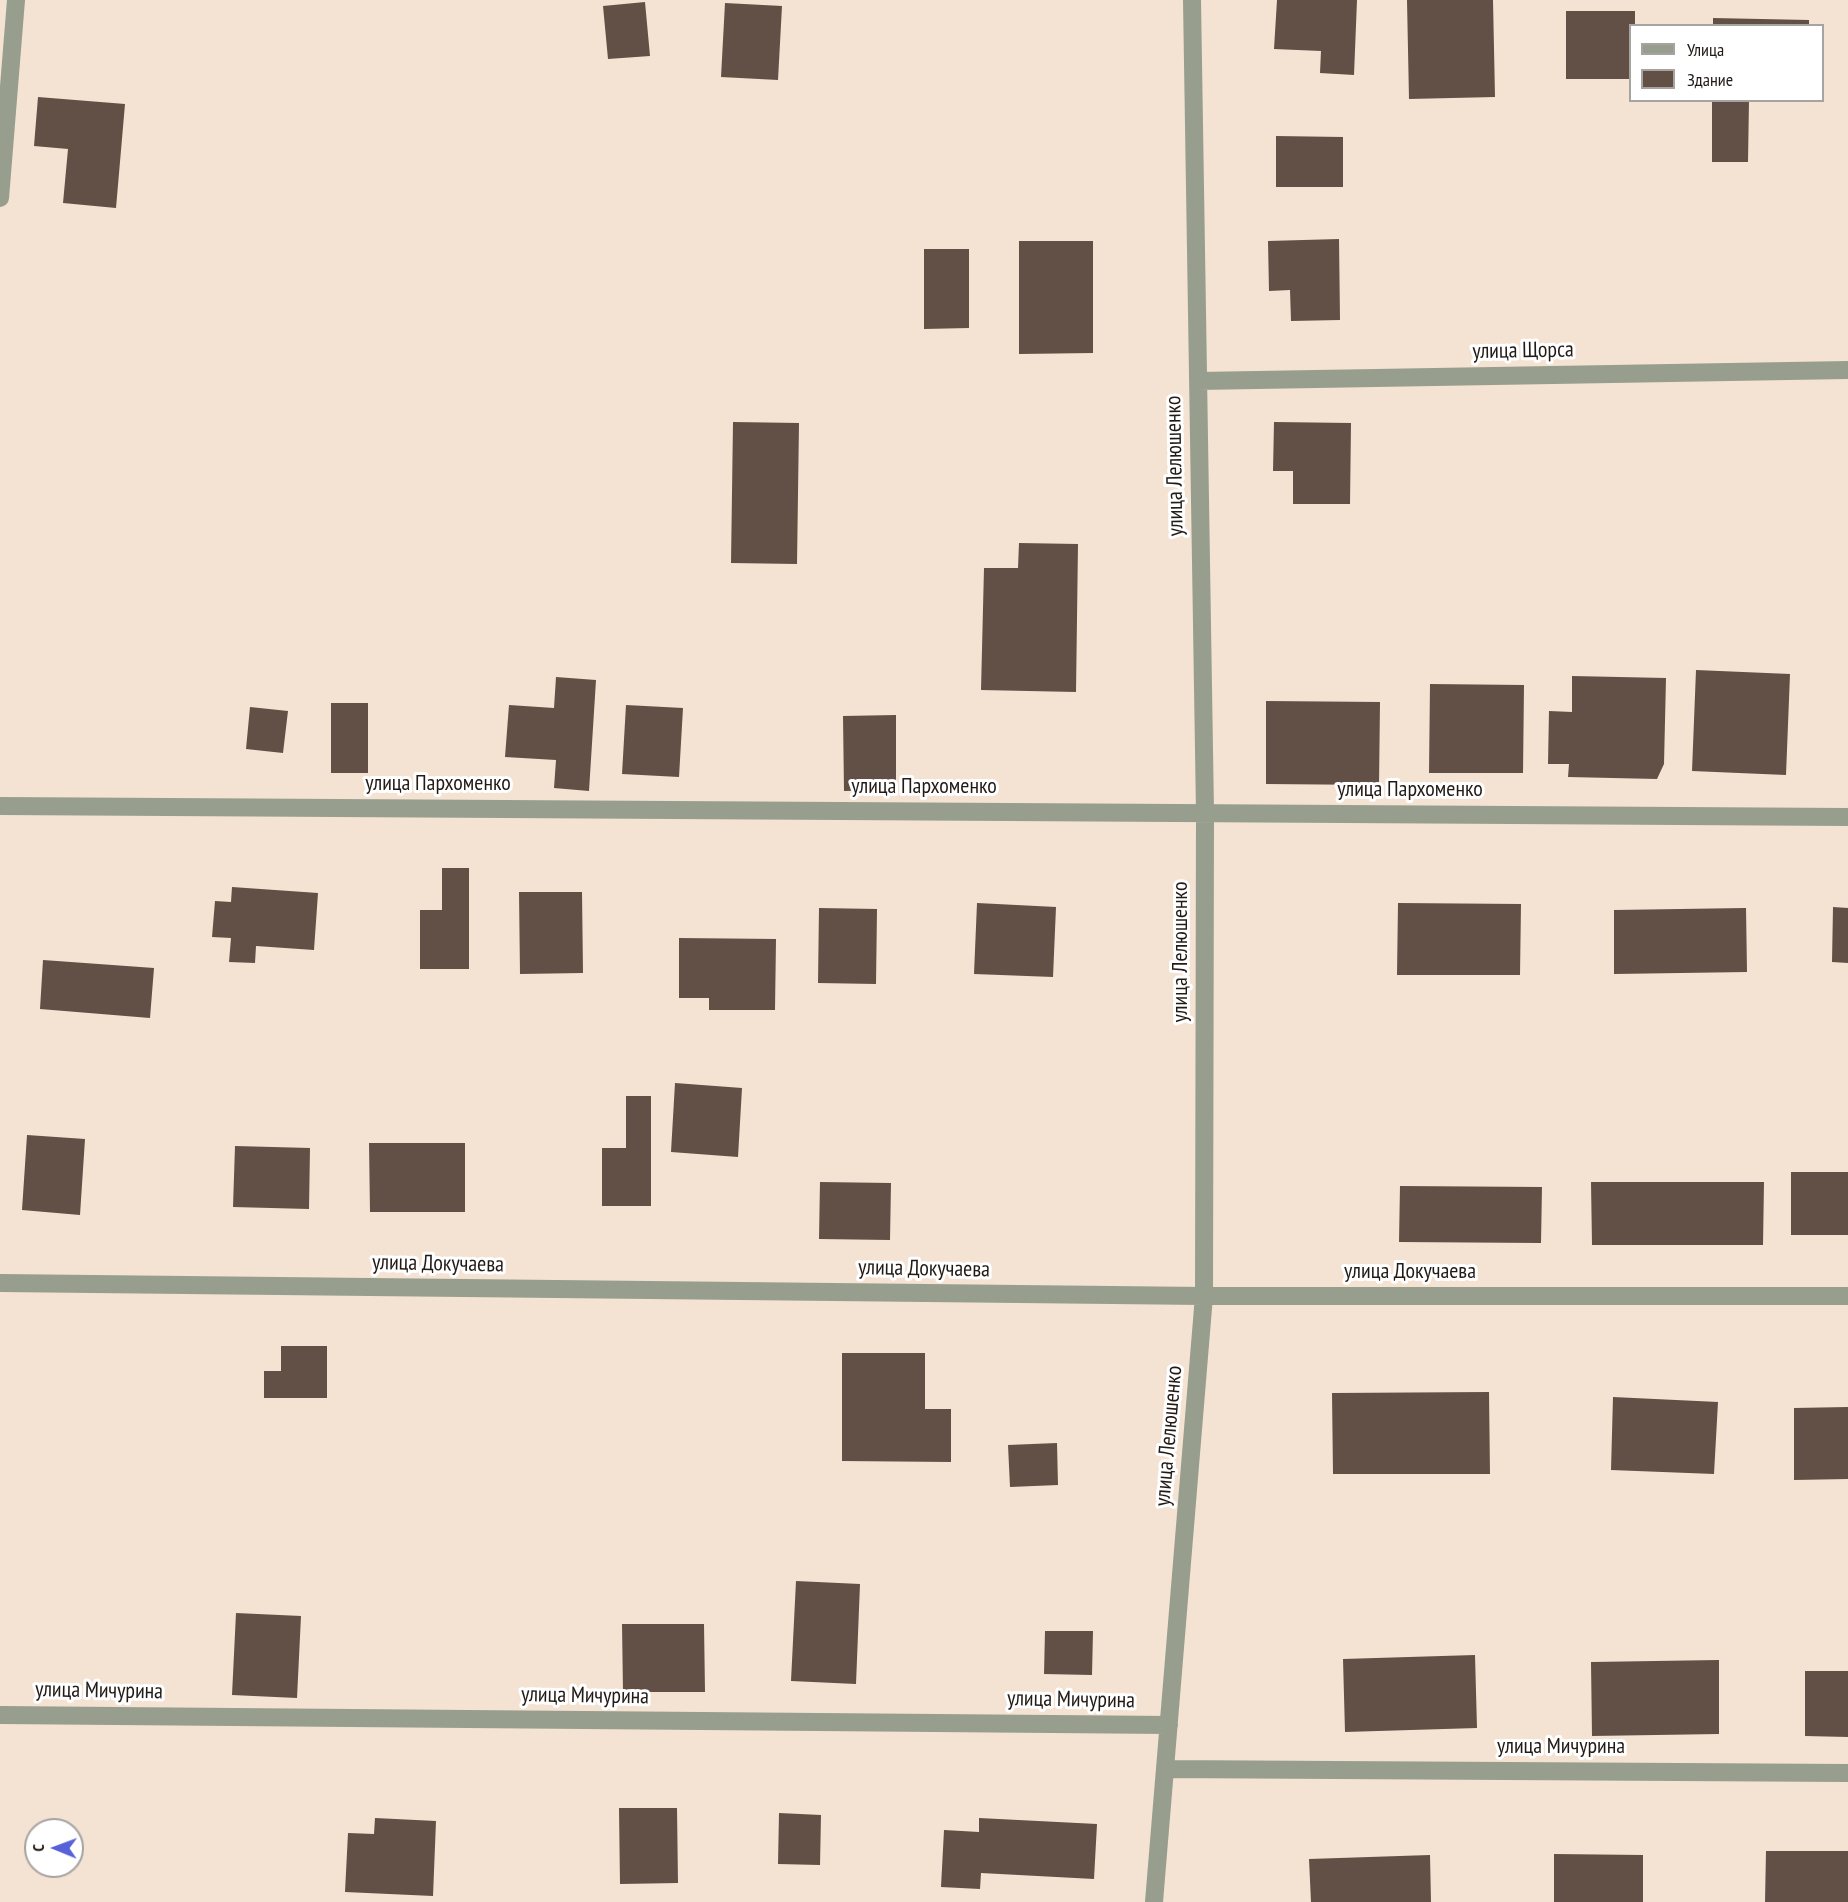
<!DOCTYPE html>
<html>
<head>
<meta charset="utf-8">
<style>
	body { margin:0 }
	#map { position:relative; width:1848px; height:1902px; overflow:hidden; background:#f4e2d3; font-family:"PT Sans Narrow",sans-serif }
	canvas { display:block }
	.legend { position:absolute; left:1629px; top:24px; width:195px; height:78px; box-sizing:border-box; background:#fff; border:2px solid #a6a3a1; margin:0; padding:8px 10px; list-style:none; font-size:18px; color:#211a15 }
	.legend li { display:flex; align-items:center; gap:12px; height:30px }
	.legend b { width:30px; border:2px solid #a6a3a1 }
	.north { position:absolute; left:24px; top:1818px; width:60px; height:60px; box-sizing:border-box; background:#fff; border:2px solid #a6a3a1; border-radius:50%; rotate:271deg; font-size:16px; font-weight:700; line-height:24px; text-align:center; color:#211a15 }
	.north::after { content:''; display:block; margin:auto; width:21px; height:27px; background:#5762d9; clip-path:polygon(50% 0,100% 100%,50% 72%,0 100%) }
</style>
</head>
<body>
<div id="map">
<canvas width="1848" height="1902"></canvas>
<ul class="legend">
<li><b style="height:8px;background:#979e8d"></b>Улица</li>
<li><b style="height:16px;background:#625046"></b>Здание</li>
</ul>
<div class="north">С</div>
</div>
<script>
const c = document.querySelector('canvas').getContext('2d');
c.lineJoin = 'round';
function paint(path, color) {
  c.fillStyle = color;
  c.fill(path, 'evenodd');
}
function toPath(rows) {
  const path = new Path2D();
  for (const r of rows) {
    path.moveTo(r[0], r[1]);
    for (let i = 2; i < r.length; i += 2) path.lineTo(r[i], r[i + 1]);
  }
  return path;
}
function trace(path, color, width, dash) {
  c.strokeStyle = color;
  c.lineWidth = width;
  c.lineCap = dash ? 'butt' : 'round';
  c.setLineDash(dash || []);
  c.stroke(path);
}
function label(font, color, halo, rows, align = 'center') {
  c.font = font + ' "PT Sans Narrow",sans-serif';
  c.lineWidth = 6;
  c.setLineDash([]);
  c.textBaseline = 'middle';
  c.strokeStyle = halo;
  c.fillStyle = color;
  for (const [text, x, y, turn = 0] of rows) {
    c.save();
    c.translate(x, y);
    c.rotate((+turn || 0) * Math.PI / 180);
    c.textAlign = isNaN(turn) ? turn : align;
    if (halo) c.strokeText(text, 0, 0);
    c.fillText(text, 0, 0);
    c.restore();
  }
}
paint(toPath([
	[1277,0,1357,0,1354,75,1320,73,1321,51,1274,49],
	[1407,0,1493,0,1495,97,1409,99],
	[645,2,650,56,608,59,603,6],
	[725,3,782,6,778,80,721,77],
	[1566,11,1635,11,1635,26,1630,26,1630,79,1566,79],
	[1713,18,1809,20,1809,26,1713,26],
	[38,97,125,104,116,208,63,203,68,149,34,146],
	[1712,100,1749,100,1748,162,1712,162],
	[1276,136,1343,137,1343,187,1276,187],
	[1339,239,1340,320,1291,321,1290,290,1269,291,1268,241],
	[1019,241,1093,241,1093,353,1019,354],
	[924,249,969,249,969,328,924,329],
	[733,422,799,423,797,564,731,563],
	[1274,422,1351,423,1350,504,1293,504,1293,471,1273,471],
	[1019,543,1078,544,1076,692,981,690,984,568,1018,568],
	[1696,670,1790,674,1786,775,1692,771],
	[1572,676,1666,678,1664,764,1657,779,1568,777,1569,764,1548,764,1549,711,1572,712],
	[556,677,596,680,589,791,554,788,556,760,505,757,509,705,554,708],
	[1430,684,1524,685,1523,773,1429,773],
	[1266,701,1380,702,1379,785,1266,784],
	[331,703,368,703,368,773,331,773],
	[626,705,683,708,679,777,622,774],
	[250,707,288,711,283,753,246,749],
	[896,715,896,790,844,791,843,716],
	[442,868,469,868,469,969,420,969,420,910,442,910],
	[232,887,318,893,314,950,256,946,255,963,229,962,231,938,212,937,215,901,231,902],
	[519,892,582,892,583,973,520,974],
	[977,903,1056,907,1053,977,974,974],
	[1398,903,1521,904,1520,975,1397,975],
	[1833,907,1848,908,1848,963,1832,962],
	[819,908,877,909,876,984,818,983],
	[1746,908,1747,972,1614,974,1614,910],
	[679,938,776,939,775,1010,709,1010,709,998,679,998],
	[43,960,154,968,150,1018,40,1009],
	[675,1083,742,1088,738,1157,671,1152],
	[626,1096,651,1096,651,1206,602,1206,602,1148,626,1148],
	[27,1135,85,1139,80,1215,22,1210],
	[369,1143,465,1143,465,1212,370,1212],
	[235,1146,310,1148,309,1209,233,1207],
	[1791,1172,1848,1172,1848,1235,1791,1235],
	[820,1182,891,1183,890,1240,819,1239],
	[1591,1182,1764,1182,1763,1245,1592,1245],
	[1400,1186,1542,1187,1541,1243,1399,1242],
	[281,1346,327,1346,327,1398,264,1398,264,1371,281,1371],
	[842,1353,925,1353,925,1409,951,1409,951,1462,842,1461],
	[1489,1392,1490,1474,1333,1474,1332,1393],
	[1613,1397,1718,1402,1714,1474,1611,1470],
	[1848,1407,1848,1479,1794,1480,1794,1408],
	[1057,1443,1058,1485,1010,1487,1008,1445],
	[796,1581,860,1584,856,1684,791,1681],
	[236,1613,301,1616,297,1698,232,1695],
	[622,1624,704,1624,705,1692,623,1692],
	[1045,1631,1093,1631,1092,1675,1044,1674],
	[1475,1655,1477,1728,1345,1732,1343,1659],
	[1719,1660,1719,1734,1592,1736,1591,1662],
	[1805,1671,1848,1671,1848,1737,1805,1736],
	[619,1808,677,1808,678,1883,620,1884],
	[779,1813,821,1815,820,1865,778,1864],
	[375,1818,436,1821,433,1896,345,1892,348,1833,374,1834],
	[979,1818,1097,1824,1094,1879,981,1873,980,1889,941,1887,944,1830,979,1832],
	[1766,1851,1848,1851,1848,1902,1765,1902],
	[1554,1854,1643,1855,1643,1902,1554,1902],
	[1430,1855,1431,1902,1311,1902,1309,1859]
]), '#625046');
trace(toPath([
	[0,198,16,0],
	[1198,381,1848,370],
	[0,806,1848,817],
	[0,1283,1204,1296,1848,1296],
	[0,1715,1169,1725],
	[1165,1769,1848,1773],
	[1154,1902,1204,1296,1205,812,1192,0]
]), '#979e8d', 18);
label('22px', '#211a15', '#fff', [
	["улица Щорса",1523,351,-1],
	["улица Лелюшенко",1175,466,-91],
	["улица Пархоменко",438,784],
	["улица Пархоменко",924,787],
	["улица Пархоменко",1410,790],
	["улица Лелюшенко",1181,952,-90],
	["улица Докучаева",438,1264,1],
	["улица Докучаева",924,1269,1],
	["улица Докучаева",1410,1272],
	["улица Лелюшенко",1169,1436,-85],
	["улица Мичурина",99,1691,1],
	["улица Мичурина",585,1696,1],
	["улица Мичурина",1071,1700,1],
	["улица Мичурина",1561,1747]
]);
</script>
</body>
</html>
